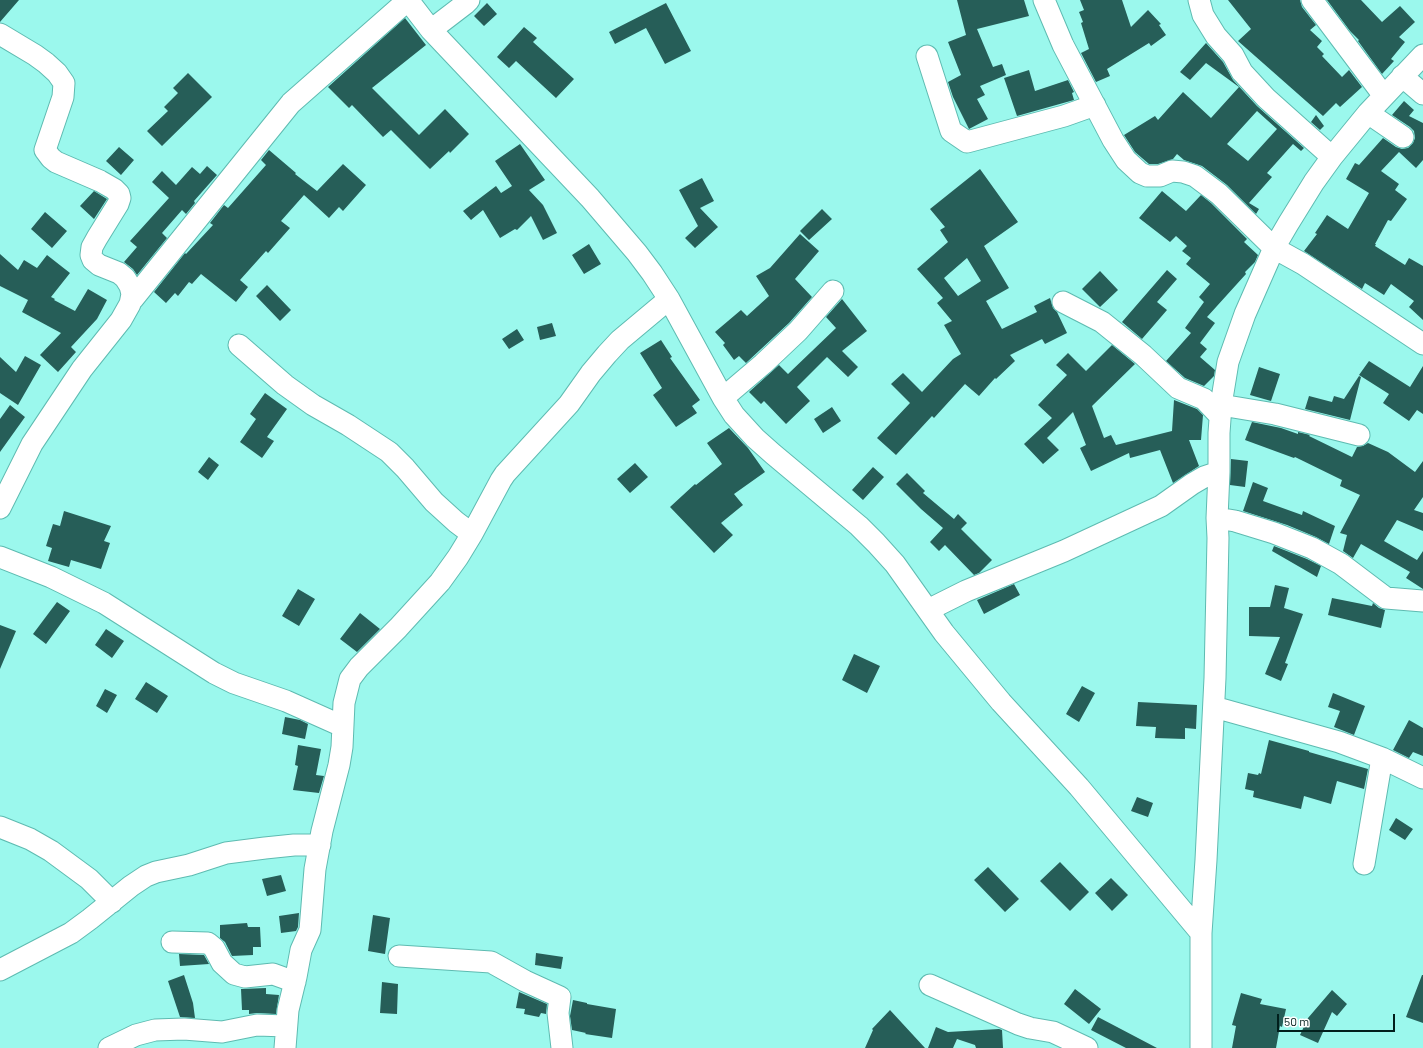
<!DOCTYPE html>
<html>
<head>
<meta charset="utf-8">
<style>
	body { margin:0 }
	#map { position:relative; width:1423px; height:1048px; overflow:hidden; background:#9bf8ed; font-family:Barlow,sans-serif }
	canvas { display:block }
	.scale { position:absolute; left:1277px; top:1014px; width:118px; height:18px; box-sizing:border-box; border:2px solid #011f1c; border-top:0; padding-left:5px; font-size:12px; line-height:14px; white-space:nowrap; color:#011f1c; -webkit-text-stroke:3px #fff; paint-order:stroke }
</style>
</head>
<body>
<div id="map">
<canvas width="1423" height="1048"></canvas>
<div class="scale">50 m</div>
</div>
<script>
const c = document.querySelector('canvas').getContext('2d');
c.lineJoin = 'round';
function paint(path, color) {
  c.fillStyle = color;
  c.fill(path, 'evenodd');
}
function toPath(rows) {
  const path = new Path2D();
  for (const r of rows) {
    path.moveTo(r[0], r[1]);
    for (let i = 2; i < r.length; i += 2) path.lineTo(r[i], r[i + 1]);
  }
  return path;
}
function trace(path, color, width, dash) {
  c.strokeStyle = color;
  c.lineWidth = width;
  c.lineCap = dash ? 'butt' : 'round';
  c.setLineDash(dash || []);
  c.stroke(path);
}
paint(toPath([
	[0,0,19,0,0,22],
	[957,0,1024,0,1029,16,977,29,993,67,1002,64,1006,75,980,86,985,95,977,99,988,119,969,129,953,97,948,82,961,75,948,42,966,35],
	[1080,0,1122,0,1131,27,1148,10,1161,24,1159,25,1166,35,1151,46,1149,43,1107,69,1110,76,1096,82,1081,53,1089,49,1081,23,1083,22,1079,12,1084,10],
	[1228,0,1300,0,1302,7,1316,25,1310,30,1322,41,1317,47,1324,54,1322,56,1342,77,1349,70,1362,87,1340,107,1336,103,1323,116,1238,41,1251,29],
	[1327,0,1361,0,1382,22,1400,6,1415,22,1399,37,1405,42,1391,59,1394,61,1382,74,1358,41,1359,40,1350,31],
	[487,3,497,14,484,26,474,16],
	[666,3,691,51,665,64,646,28,615,44,609,32],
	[405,18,426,45,372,88,419,135,445,109,469,134,450,153,449,151,430,169,391,130,383,137,352,105,349,108,328,87],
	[524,27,537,38,533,42,574,79,556,98,516,61,509,68,497,57],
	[1206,43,1223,62,1233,80,1257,106,1304,148,1301,151,1293,144,1267,173,1272,177,1249,203,1259,209,1256,214,1227,185,1202,166,1184,160,1177,154,1173,159,1158,164,1149,164,1135,152,1124,135,1155,116,1158,120,1183,92,1211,118,1239,87,1206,63,1190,80,1180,72],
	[1257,111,1277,129,1248,161,1227,144],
	[1029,70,1035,91,1068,80,1074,92,1072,93,1074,100,1017,116,1004,78],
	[188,73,212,97,162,146,147,131,168,111,164,107,178,93,173,88],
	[1404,101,1414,110,1409,116,1423,123,1423,160,1416,168,1399,152,1381,171,1399,184,1395,190,1407,199,1391,221,1388,220,1375,244,1376,244,1375,246,1405,265,1409,258,1423,266,1423,320,1409,307,1414,301,1391,284,1384,295,1365,283,1362,289,1304,251,1317,234,1315,233,1327,215,1348,229,1369,193,1346,179,1355,163,1359,165,1383,138,1396,147,1402,149,1408,148,1413,143,1415,138,1414,131,1410,127,1392,115],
	[1316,115,1324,126,1320,130,1311,122],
	[520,144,545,180,529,190,543,205,557,233,543,240,531,216,517,230,515,229,500,238,483,210,471,220,463,211,496,186,501,193,512,186,495,161],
	[119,147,134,160,121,175,106,161],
	[269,150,296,173,295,174,317,191,343,164,366,185,343,211,339,207,329,218,304,195,281,221,290,228,268,253,266,251,240,280,248,287,236,302,201,274,192,284,189,282,178,296,175,293,166,303,154,292,185,253,186,254,213,225,210,223,224,205,228,208,266,165,261,160],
	[207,166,217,175,194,201,195,203,186,214,182,210,162,233,167,238,137,275,133,269,124,262,137,247,130,241,169,198,152,182,162,171,176,185,192,167,200,174],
	[980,169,1018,222,984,246,1009,288,986,301,1002,329,1037,312,1034,306,1050,298,1053,308,1057,312,1067,333,1045,344,1042,339,1010,355,1015,361,996,379,995,378,979,396,965,384,934,418,932,416,896,455,877,438,910,403,891,384,903,373,922,392,953,359,961,354,944,325,952,321,937,303,943,298,917,269,948,242,940,230,945,227,930,209],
	[967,258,981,281,958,296,944,278],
	[702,178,714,201,700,208,718,227,695,248,685,238,698,226,679,190],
	[94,191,107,199,94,219,80,206],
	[1162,191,1186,211,1201,195,1211,203,1247,239,1244,242,1258,255,1255,262,1245,272,1246,274,1207,317,1215,323,1200,343,1207,349,1200,357,1215,370,1214,376,1204,386,1185,378,1166,361,1191,333,1185,328,1204,302,1199,297,1210,284,1186,264,1191,258,1182,251,1187,246,1176,236,1170,242,1139,218],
	[822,209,832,219,809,240,800,231],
	[45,212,67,231,52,248,31,229],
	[800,234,819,251,795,279,812,297,789,323,746,363,739,356,734,360,723,345,725,343,715,332,741,310,747,316,769,296,756,276,770,268],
	[589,244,601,264,584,274,572,255],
	[0,254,18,270,24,260,37,268,47,255,70,273,51,297,55,299,54,300,75,311,88,289,107,300,97,319,71,347,76,352,58,372,40,355,61,333,22,312,28,300,0,286],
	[1167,270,1177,279,1157,302,1167,310,1142,339,1122,322],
	[1100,271,1118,290,1100,307,1082,289],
	[267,285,291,310,280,321,256,296],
	[842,299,867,331,842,351,858,367,848,377,827,357,797,387,810,401,786,424,764,401,761,404,749,392,779,365,788,374,836,328,826,317],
	[552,323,556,336,540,340,537,327],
	[517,329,524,340,509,349,502,339],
	[661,340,672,357,670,358,700,400,692,406,697,413,676,427,653,395,662,388,640,353],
	[1112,345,1135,364,1092,406,1104,438,1111,435,1116,445,1172,431,1174,400,1197,409,1203,415,1201,440,1189,440,1199,466,1173,483,1160,450,1130,458,1129,453,1091,471,1080,448,1086,445,1073,412,1047,438,1059,450,1043,464,1024,444,1052,418,1038,405,1067,375,1056,365,1068,353,1086,371],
	[25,356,41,365,18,405,0,393,0,357,16,372],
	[1369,361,1410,387,1423,366,1423,414,1417,410,1409,421,1383,403,1389,394,1359,375],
	[1259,367,1280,374,1271,401,1250,395],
	[1359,376,1361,377,1350,420,1305,409,1309,396,1332,402,1334,396,1344,399],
	[265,393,287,409,267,437,274,441,262,458,240,442,256,419,250,414],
	[10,405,25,417,0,452,0,419],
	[832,407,841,421,823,433,814,419],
	[1252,422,1281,428,1298,434,1298,432,1310,435,1309,436,1352,457,1357,447,1363,446,1368,443,1388,452,1415,472,1423,461,1423,497,1414,510,1423,513,1423,531,1397,520,1384,541,1417,560,1423,551,1423,589,1406,578,1410,572,1361,544,1353,558,1343,551,1347,535,1340,533,1360,495,1340,486,1342,480,1295,457,1294,458,1245,440],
	[729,428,748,448,765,472,734,494,743,505,721,523,733,535,714,553,670,507,695,484,696,485,722,464,707,443],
	[209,457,219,465,208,480,198,472],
	[1231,459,1248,461,1245,487,1230,485],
	[635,463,648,477,630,493,617,479],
	[873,467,884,477,863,500,852,490],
	[907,473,925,491,923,493,954,519,958,514,967,523,961,529,992,560,979,573,974,575,945,545,939,551,930,542,943,528,921,509,896,484],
	[1253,482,1268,488,1263,501,1302,515,1303,511,1335,526,1329,544,1316,537,1287,525,1243,511],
	[64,511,111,526,104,541,110,543,101,569,71,560,69,567,48,561,52,548,46,546,53,524,60,526],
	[1274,546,1307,559,1321,566,1317,577,1272,551],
	[1014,584,1020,595,984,614,977,600],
	[1275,585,1289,588,1284,608,1303,614,1285,663,1288,664,1281,681,1265,674,1280,637,1249,636,1249,607,1270,607],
	[298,589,315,599,299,626,282,616],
	[1332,598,1372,606,1373,603,1379,608,1385,610,1381,628,1328,615],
	[57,602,70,611,46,644,33,634],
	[360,613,380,629,357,652,340,639],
	[0,625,16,631,0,669],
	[106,629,124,641,112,658,95,645],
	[854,654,880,666,867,693,842,680],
	[146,682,168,696,157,713,135,699],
	[1082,686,1095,693,1079,722,1066,714],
	[105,689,117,695,107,713,96,706],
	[1333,693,1365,706,1354,735,1334,727,1340,711,1328,707],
	[1138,702,1197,705,1196,729,1185,728,1185,739,1155,738,1156,727,1136,726],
	[285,717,300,720,308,724,305,739,282,734],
	[1409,720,1423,728,1423,756,1413,752,1409,758,1393,750],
	[1269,740,1309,751,1309,752,1368,769,1364,789,1337,781,1331,804,1304,796,1301,809,1253,797,1254,791,1245,789,1248,773,1258,775,1259,773,1261,774],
	[298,745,321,749,316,775,324,776,319,793,293,790,298,766,295,765],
	[1137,797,1153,803,1148,817,1131,811],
	[1396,818,1413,829,1405,840,1389,830],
	[1060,862,1089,892,1070,911,1040,881],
	[988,867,1019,899,1005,912,974,880],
	[281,875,286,891,267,896,262,879],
	[1111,878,1128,895,1112,911,1095,893],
	[299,913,298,927,296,931,281,933,279,916],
	[373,915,390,918,385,954,368,951],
	[247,923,248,927,260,927,261,947,253,947,253,955,232,956,225,942,220,938,220,925],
	[536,953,563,957,561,969,535,965],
	[179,954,204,955,209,964,180,966],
	[184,975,193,1003,195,1018,180,1017,168,981],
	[1422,975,1423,975,1423,1023,1406,1017],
	[382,982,398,984,397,1014,380,1013],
	[266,988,266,994,279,995,276,1014,257,1013,249,1014,249,1010,242,1010,241,989],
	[1075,989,1101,1009,1089,1024,1064,1004],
	[1332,990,1347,1004,1337,1016,1332,1012,1318,1043,1300,1035,1308,1018],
	[519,992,547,1004,546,1014,541,1013,539,1017,524,1014,525,1009,516,1008],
	[1241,993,1262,999,1260,1004,1286,1009,1282,1027,1280,1026,1276,1048,1232,1048,1236,1026,1232,1025],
	[573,1000,587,1003,587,1004,616,1009,612,1038,585,1034,586,1033,572,1030,570,1016],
	[890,1010,925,1048,865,1048,873,1030,872,1029],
	[1098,1017,1157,1048,1126,1048,1091,1030],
	[936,1027,948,1032,999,1029,1002,1030,1003,1048,976,1048,975,1045,957,1039,953,1048,928,1048]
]), '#265e58');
const minor = toPath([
	[408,0,431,30,590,198,637,253,652,273,669,299,723,398,734,415,755,438,773,454,859,526,876,543,895,564,944,633,1001,702,1079,787,1201,933],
	[1044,0,1063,45,1113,140,1126,160,1140,173,1147,176,1160,176,1172,171,1183,172,1195,176,1219,194,1274,248,1303,264,1423,344],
	[1199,0,1203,15,1216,36,1233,55,1242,72,1266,98,1332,157],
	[1312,0,1384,96],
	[431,30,465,4,469,0],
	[0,34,35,55,46,63,57,73,64,83,63,97,45,150,51,158,56,162,100,181,114,189,119,194,120,198,118,204,97,238,92,247,91,255,93,260,99,265,119,273,125,278,130,286,132,294,130,304,121,320,82,369,32,444,0,508],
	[927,56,951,131,967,142,1064,116,1095,105],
	[1402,76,1423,94],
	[1368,113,1403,137],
	[132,299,133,299,291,103,408,0],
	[1063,302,1102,322,1143,355,1178,388,1204,399,1220,416],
	[239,345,285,385,313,405,348,425,389,452,405,468,434,502,456,522,472,534],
	[723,398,763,364,798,331,833,291],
	[1221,405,1275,414,1359,435],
	[1217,518,1235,521,1274,533,1312,548,1341,564,1386,598,1423,601],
	[0,557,51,577,104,603,214,673,234,683,286,701,342,726],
	[928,610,966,591,1064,551,1161,506,1192,484,1204,477,1219,472],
	[1214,707,1339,742,1382,758,1423,778],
	[0,827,30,839,51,851,89,879,112,902],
	[1364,864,1382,758],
	[172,942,208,943,214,948,222,963,234,974,245,977,273,974,295,982],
	[399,956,491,962,525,981,560,997,558,1013,562,1048],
	[0,970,71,933,90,919,131,886,146,876,156,872,189,865,226,853,265,848,294,845,320,845],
	[930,985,1018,1024,1030,1028,1053,1032,1087,1048],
	[109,1048,136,1035,155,1030,184,1029,222,1032,257,1025,286,1026],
	[285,1048,288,1010,296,977,301,950,310,930,315,869,322,831,339,765,342,747,344,703,350,679,359,667,398,628,440,582,458,557,472,534,501,480,505,474,569,404,591,373,607,354,620,340,669,299],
	[1201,1048,1201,933,1206,860,1215,678,1218,538,1217,518,1219,472,1219,433,1221,405,1228,362,1245,314,1274,248,1288,224,1314,182,1332,157,1368,113,1423,55]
]);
trace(minor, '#5ebbb1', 23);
trace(minor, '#fff', 21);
</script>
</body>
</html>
